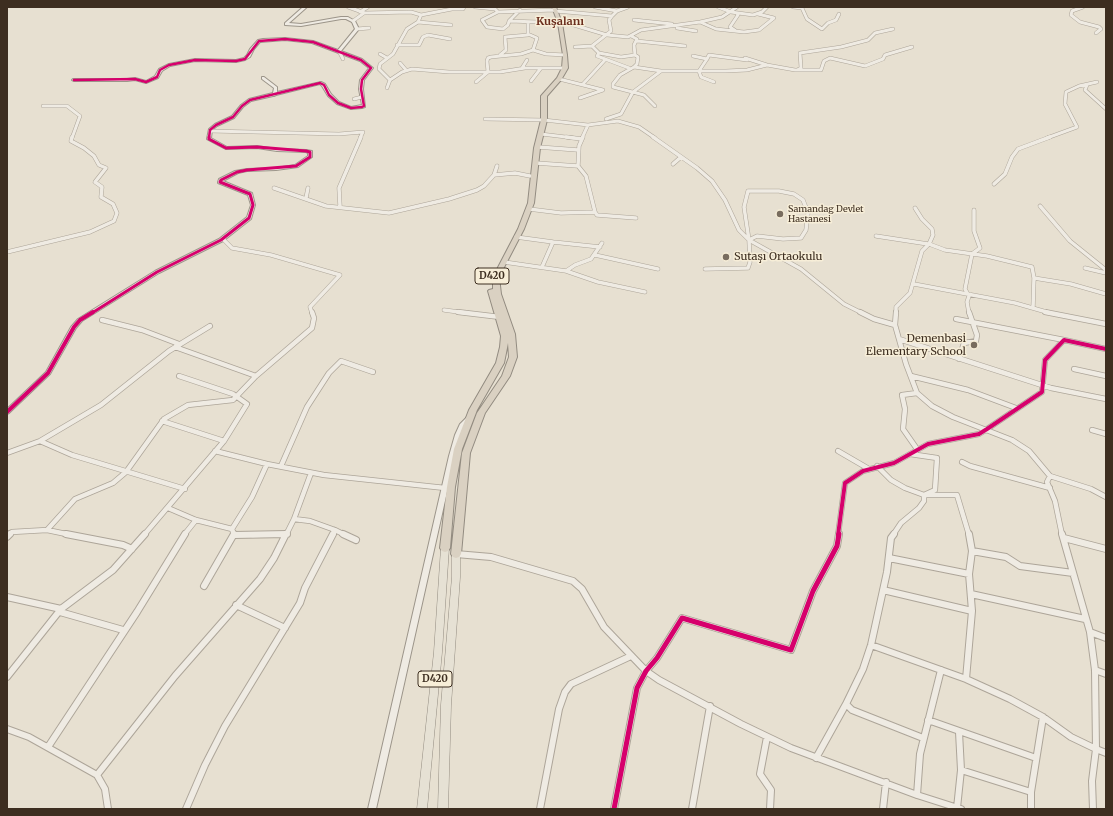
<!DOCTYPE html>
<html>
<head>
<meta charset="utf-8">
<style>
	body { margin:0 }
	#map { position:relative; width:1113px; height:816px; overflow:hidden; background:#e7e0d1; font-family:Merriweather,serif }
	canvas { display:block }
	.frame { position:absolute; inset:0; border:8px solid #3d2e20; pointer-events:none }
</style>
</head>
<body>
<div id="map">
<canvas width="1113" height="816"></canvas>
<div class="frame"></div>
</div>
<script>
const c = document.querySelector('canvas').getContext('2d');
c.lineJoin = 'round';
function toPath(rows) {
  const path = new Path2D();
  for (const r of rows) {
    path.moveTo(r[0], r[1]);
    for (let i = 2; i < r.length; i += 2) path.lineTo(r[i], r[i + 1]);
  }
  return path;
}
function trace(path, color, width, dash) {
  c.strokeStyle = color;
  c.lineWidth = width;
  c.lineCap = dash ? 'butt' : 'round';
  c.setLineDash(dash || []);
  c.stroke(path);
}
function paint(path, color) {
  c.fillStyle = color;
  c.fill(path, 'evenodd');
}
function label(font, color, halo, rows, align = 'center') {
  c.font = font + ' Merriweather,serif';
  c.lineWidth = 3;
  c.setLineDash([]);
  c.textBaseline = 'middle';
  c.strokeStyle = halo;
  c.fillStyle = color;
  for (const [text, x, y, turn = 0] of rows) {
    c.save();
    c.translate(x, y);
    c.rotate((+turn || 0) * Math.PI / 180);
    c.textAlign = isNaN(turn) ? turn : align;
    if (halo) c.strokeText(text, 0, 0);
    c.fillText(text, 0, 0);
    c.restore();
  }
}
const streetFar3 = toPath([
	[348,7,365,13,411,12,421,15],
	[464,7,463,9,452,9,421,15,418,22,407,29,393,54,380,64,379,69,390,80,402,72,412,69,449,72,500,72,525,68,565,68],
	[475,7,495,9,498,12],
	[595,7,617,11],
	[628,7,617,11,612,16,609,20,611,31,592,46,599,53,597,56,629,68],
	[718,7,731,12,753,15,762,12,767,7],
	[793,7,802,8,807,19,822,29,828,23,836,20,839,14],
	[1083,7,1072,11,1071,15,1080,22,1099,27,1101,29,1096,33],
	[520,10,509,21,567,23,607,35,628,37,641,30,700,22,722,17,737,7],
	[555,11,612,16],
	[360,12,368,7],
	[634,20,672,24],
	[353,21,364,13],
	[509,21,508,25,503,29,487,27,482,20,498,12,555,10],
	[418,22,451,25],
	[700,22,716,29,744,32,759,30,774,18,758,14],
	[677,28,696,31],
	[357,29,369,28],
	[736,31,730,27,738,15,737,13],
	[528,34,537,38,533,50],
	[637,41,685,46],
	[397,45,419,45,423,37,428,35,450,39],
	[575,47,592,46],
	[339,51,343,59],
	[599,53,621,57,635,55,634,45,637,39,631,36],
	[380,54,387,58],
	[500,55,506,50,505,37,528,35,528,22],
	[693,56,707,59,699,71,701,77,714,82],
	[707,59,709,55,747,60],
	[400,63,406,70],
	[767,65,795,70,821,70,824,61,830,58,865,66,883,59,885,55,912,47],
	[634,67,637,64,638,57,635,55],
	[522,68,527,60],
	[797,70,801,68,800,53,841,47,868,40,875,33,893,29],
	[559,79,603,90,580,98],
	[531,81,541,68],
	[476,82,488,72,487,61,488,58,491,57,521,54,533,50,546,54,565,55],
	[583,84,605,60],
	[1087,85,1085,90,1106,109],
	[387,88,390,80],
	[354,99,362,97],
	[43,106,67,106,80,116,72,138],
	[655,106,644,95,613,87,613,84,620,75,634,67,661,71,726,71,747,70,767,65,745,58],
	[485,119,544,120,588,125,618,121,639,127,655,138],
	[606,119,621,114,633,92,661,71],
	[210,131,339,134,363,132,360,138],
	[541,134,574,138],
	[582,138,588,125],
	[1047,138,1077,127,1065,104,1066,92,1079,86,1097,82]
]);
const streetFar2 = toPath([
	[566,137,582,139],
	[583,137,579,146,578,166,586,176,595,212,597,215,636,218],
	[653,137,697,168,712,181,725,200,739,230,749,240,801,269,844,304,862,313],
	[538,147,578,150],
	[536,163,578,166],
	[673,164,681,157],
	[494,175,497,166],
	[994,184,1005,174,1012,157,1018,149,1050,137],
	[274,188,326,206,389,213,449,199,477,190,484,186,494,175,515,173,530,176],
	[748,191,779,191,794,194,803,200,808,213,806,230,801,238,783,239,757,236,749,240,744,207,748,191],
	[306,198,308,188],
	[340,206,339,188,361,137],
	[1040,206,1070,241,1106,270],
	[529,209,561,213,595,212],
	[876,236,928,244],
	[516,237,553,242,542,267],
	[223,239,232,248,271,255,340,275,310,307,312,313],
	[553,242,600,247],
	[929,244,945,250,987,256,1032,267,1034,278,1033,308],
	[7,252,90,232,114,221,117,213,113,204,101,197,102,187,95,182,106,168,99,165,94,156,84,148,71,141,72,137],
	[595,255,658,269],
	[504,262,566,271,598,282,645,292],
	[1085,268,1106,273],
	[705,269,748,268,750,262,749,240],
	[566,271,575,265,591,259,602,243],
	[1034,278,1071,284,1106,294],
	[914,284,1015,303,1050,313],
	[444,310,466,313],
	[896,313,896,307,910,293,922,251,929,244,933,235,932,229,922,219,915,208],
	[969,313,967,302,969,296,965,289,972,254,980,248,974,231,974,210]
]);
const streetFar1 = toPath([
	[458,312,500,317],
	[860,312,874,319,895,325],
	[896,312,895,325,906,364,917,393,932,406,953,417,1012,440,1029,451,1050,476,1047,482,1055,501,1062,535],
	[1045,312,1106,324],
	[956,319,1064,340],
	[102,320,142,330,179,344],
	[899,339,1051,388,1106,399],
	[175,347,256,376],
	[959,359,964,343,976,341,977,335,969,312],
	[1074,369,1106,376],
	[911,376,968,390,1016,408],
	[917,393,902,395,905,409,903,429,917,449],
	[162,421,224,441],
	[1092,430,1106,434],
	[40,441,72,455,185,489],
	[215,451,267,464,324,475,445,488],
	[838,451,869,469],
	[7,453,40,441,101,405,169,351,210,326],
	[962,462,970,466,1050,488],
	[281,466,307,407,329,373,341,361,373,372],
	[877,466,891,480,905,488,924,495,957,495,969,535],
	[1050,476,1091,489,1106,497],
	[168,508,196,520,232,529,234,535],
	[294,519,310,521,335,530,333,535],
	[232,529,252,497,267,464],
	[47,530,75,499,113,483,126,472,164,419,188,405,233,400,256,376,312,328,314,318,312,312],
	[335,530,345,535],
	[9,535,12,532,47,530,71,535],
	[144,535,224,441,247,404,233,394,179,376],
	[184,535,196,520],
	[252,535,287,534],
	[286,535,294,519,311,473],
	[838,535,845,483,863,471,894,463,928,444,979,434,987,429,1042,392,1045,360,1064,340,1106,349],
	[893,535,901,523,919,508,924,501,924,495,935,490,937,458,910,454]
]);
const street = toPath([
	[66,534,123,545,132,549],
	[343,534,356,540],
	[894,534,891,538,887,572,871,645,863,669,846,704,852,710,923,738],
	[1062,534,1090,632,1106,638],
	[234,535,287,534],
	[7,537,10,534],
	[1064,538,1106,549],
	[972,551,1006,557,1020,566,1073,573],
	[456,554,491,557,573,581,582,589,604,627,646,671,659,680,741,724,791,748,917,795,961,809],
	[889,558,969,574],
	[204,586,234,534],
	[883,590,972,611],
	[971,594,1085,619],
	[7,597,61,609],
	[236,605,285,628],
	[60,612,123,630],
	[871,645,966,679,1010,699,1043,717,1071,737,1096,749,1095,670,1090,632],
	[1095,670,1106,674],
	[7,677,61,609,113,570,145,534],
	[966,679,972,611,969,574,972,551,969,534],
	[928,720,1036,758],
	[7,729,29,737,97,775,105,789,108,809],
	[767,737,760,774,771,790,770,809],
	[48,747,137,612,185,534],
	[816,758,846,704],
	[961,770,1031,792],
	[97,775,175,676,260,579,274,558,286,534],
	[917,795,920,754,941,670],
	[957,808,961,770,959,732],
	[186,809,205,765,225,726,300,603,305,588,333,534],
	[540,809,559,709,565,692,571,684,631,656],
	[614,809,637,688,646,671,657,658,682,618,791,650,813,591,837,546,839,534],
	[692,809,710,706],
	[883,809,886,782],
	[1031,809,1031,792,1043,717],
	[1093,809,1092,781,1096,749,1106,753]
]);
const secondary = toPath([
	[303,7,307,7,289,23,301,24,341,17,348,17,355,21,359,29,341,51,362,59,373,68,364,80,363,89,365,107,362,108,351,109,337,104,328,96,322,86,320,84,276,95,274,96,273,96,251,101,243,107,234,118,217,126,212,130,211,138,227,147,257,146,277,149,306,150,312,151,312,157,298,167,276,170,247,171,238,173,223,181,252,193,255,205,251,219,223,241,159,273,82,321,76,328,50,374,9,413,7,414,7,409,46,372,71,327,78,319,155,271,219,239,247,217,251,205,248,195,218,183,218,182,219,179,235,171,247,169,276,168,295,165,308,156,308,153,306,152,277,151,257,148,226,149,207,139,209,129,215,124,232,116,241,105,249,99,273,93,274,88,262,79,262,77,264,77,277,87,277,92,321,82,325,84,331,94,339,102,351,107,362,105,359,89,360,80,369,68,360,61,312,43,285,40,260,42,254,49,250,57,245,60,236,62,195,61,170,66,162,71,158,78,146,83,135,80,127,81,74,81,72,80,73,79,127,79,135,78,146,81,155,76,159,69,169,64,195,59,236,60,244,58,247,55,250,49,258,40,263,39,285,38,313,41,338,50,355,29,352,22,346,19,341,19,301,26,285,25,285,23,303,7],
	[469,416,472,418,466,425,461,435,455,456,376,809,368,809,449,456,455,435,460,424,467,417,469,416]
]);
const primary = toPath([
	[445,545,448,546,449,548,442,652,427,809,417,809,434,652,441,548,442,546,445,545],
	[456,551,459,552,460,554,460,577,451,705,448,809,438,809,441,705,452,577,452,554,453,552,456,551]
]);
const highway = toPath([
	[552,7,556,7,562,23,567,55,568,68,561,80,547,96,547,120,540,148,534,203,524,229,499,277,501,294,515,334,517,357,510,376,485,413,470,453,461,554,459,557,456,558,453,557,451,554,462,453,477,413,502,376,509,357,508,343,504,363,477,410,462,449,455,487,450,548,448,551,445,552,442,551,440,548,447,487,454,449,469,410,496,363,500,347,501,336,488,291,489,290,493,289,493,277,518,229,528,203,534,148,541,120,541,96,557,78,562,68,563,55,558,23,552,7]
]);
trace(streetFar3, '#ada599', 4);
trace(streetFar2, '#ada599', 4.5);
trace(streetFar1, '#ada599', 6);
trace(street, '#ada599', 8);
trace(secondary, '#9c958a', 2);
trace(primary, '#928b80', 1);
trace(highway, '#928b80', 2);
trace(streetFar3, '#efebe3', 3);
trace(streetFar2, '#efebe3', 3.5);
trace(streetFar1, '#efebe3', 4.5);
trace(street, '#efebe3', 6);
paint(secondary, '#efebe3');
paint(primary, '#e6e1d4');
paint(highway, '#dad1c2');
trace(toPath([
	[74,80,135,79,146,82,157,77,160,70,169,65,195,60,236,61,245,59,259,41,285,39,313,42,361,60,371,68,362,80,361,89,364,106,362,107,351,108,338,103,329,95,324,85,320,83,250,100,242,106,233,117,216,125,210,130,209,138]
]), '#d6006c', 2.5);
trace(toPath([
	[92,313,157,272,221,240,249,218,253,205,250,194,220,182,221,180,237,172,247,170,296,166,310,157,310,152,306,151,257,147,226,148,209,139,209,137]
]), '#d6006c', 3);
trace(toPath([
	[7,412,48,373,74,327,80,320,93,312],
	[838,535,845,483,863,471,894,463,928,444,979,434,987,429,1042,392,1045,360,1064,340,1106,349]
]), '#d6006c', 4);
trace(toPath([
	[614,809,637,688,646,671,657,658,682,618,791,650,813,591,837,546,839,534]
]), '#d6006c', 5);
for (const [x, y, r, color] of [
	[780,214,4,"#786c5e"],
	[726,257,4,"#786c5e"],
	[974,345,4,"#786c5e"]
]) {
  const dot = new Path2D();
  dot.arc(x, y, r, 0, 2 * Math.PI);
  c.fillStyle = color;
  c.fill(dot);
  trace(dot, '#f7eed8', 1.5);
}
label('9px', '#3d2e20', '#f7eed8', [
	["Samandag Devlet",788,209],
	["Hastanesi",788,219]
], 'left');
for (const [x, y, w] of [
	[492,276,34],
	[435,679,34]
]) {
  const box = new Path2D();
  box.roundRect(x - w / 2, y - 8, w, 16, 3);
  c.fillStyle = '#f7eed8';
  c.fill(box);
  trace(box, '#3d2e20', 1);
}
label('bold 10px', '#3d2e20', null, [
	["D420",492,276],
	["D420",435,679]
]);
label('bold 11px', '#6b2e1e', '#f7eed8', [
	["Kuşalanı",560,22]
]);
label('11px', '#3d2e20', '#f7eed8', [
	["Sutaşı Ortaokulu",734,257],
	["Demenbasi",966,339,"right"],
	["Elementary School",966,352,"right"]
], 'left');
</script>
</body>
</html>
